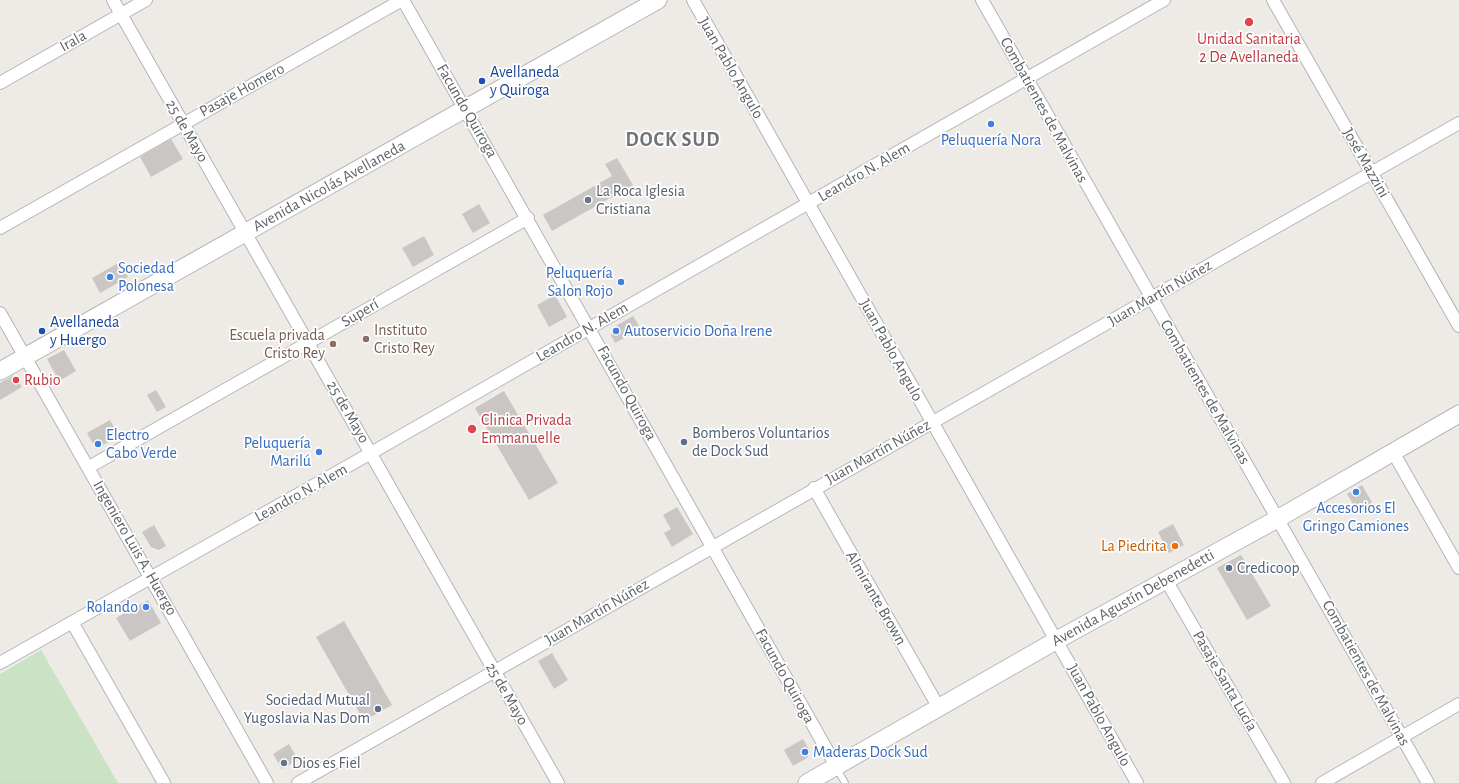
<!DOCTYPE html>
<html>
<head>
<meta charset="utf-8">
<style>
	body { margin:0 }
	canvas { display:block; background:#eeebe6 }
</style>
</head>
<body>
<canvas width="1459" height="783"></canvas>
<script>
const c = document.querySelector('canvas').getContext('2d');
c.lineJoin = 'round';
function paint(path, color) {
  c.fillStyle = color;
  c.fill(path, 'evenodd');
}
function toPath(rows) {
  const path = new Path2D();
  for (const r of rows) {
    path.moveTo(r[0], r[1]);
    for (let i = 2; i < r.length; i += 2) path.lineTo(r[i], r[i + 1]);
  }
  return path;
}
function trace(path, color, width, dash) {
  c.strokeStyle = color;
  c.lineWidth = width;
  c.lineCap = dash ? 'butt' : 'round';
  c.setLineDash(dash || []);
  c.stroke(path);
}
function label(font, color, halo, rows, align = 'center') {
  c.font = font + ' "Alegreya Sans",sans-serif';
  c.lineWidth = 3.5;
  c.setLineDash([]);
  c.textBaseline = 'middle';
  c.strokeStyle = halo;
  c.fillStyle = color;
  for (const [text, x, y, turn = 0] of rows) {
    c.save();
    c.translate(x, y);
    c.rotate((+turn || 0) * Math.PI / 180);
    c.textAlign = isNaN(turn) ? turn : align;
    if (halo) c.strokeText(text, 0, 0);
    c.fillText(text, 0, 0);
    c.restore();
  }
}
paint(toPath([
	[41,650,118,783,0,783,0,674]
]), '#cae3c5');
paint(toPath([
	[171,139,183,159,151,177,140,157],
	[617,158,633,185,552,231,543,215,612,176,605,164],
	[479,204,490,223,473,233,462,214],
	[424,236,434,255,413,267,402,248],
	[120,262,128,277,100,293,92,278],
	[555,295,567,317,549,327,537,305],
	[633,316,641,329,615,343,611,335,614,327],
	[64,350,76,371,59,381,47,359],
	[14,375,22,387,0,400,0,383],
	[156,390,166,407,157,412,147,395],
	[504,391,558,483,529,500,475,408],
	[110,420,119,436,96,449,87,433],
	[1362,485,1374,506,1359,514,1347,494],
	[677,507,693,534,672,547,664,533,671,529,663,515],
	[1173,524,1184,545,1169,553,1158,532],
	[154,525,166,546,159,550,151,547,142,532],
	[1241,555,1271,606,1247,620,1217,568],
	[148,600,161,623,130,641,116,618],
	[344,621,392,705,364,721,316,637],
	[552,653,568,680,554,689,538,661],
	[803,739,810,751,807,758,793,766,784,750],
	[289,744,298,760,282,769,273,754]
]), '#cac6c3');
const lane = toPath([
	[836,767,845,783]
]);
const street = toPath([
	[113,0,558,783],
	[403,0,836,766],
	[693,0,1137,783],
	[982,0,1428,783],
	[1273,0,1459,326],
	[0,83,146,0],
	[0,228,402,0],
	[0,313,267,783],
	[1393,452,1459,568],
	[89,467,528,218],
	[814,488,939,708],
	[1166,580,1284,783],
	[72,622,164,783],
	[0,663,371,453,1164,0],
	[298,783,1459,123],
	[1322,783,1459,704]
]);
const secondary = toPath([
	[0,371,658,0],
	[807,783,1057,640,1279,518,1459,414]
]);
trace(lane, '#b1b4b7', 8);
trace(street, '#b1b4b7', 14);
trace(secondary, '#b2b6b9', 19);
trace(lane, '#fff', 6);
trace(street, '#fff', 12);
trace(secondary, '#fff', 17);
for (const [x, y, r, color] of [
	[1249,22,5,"#e0444e"],
	[482,81,4,"#1a4fb4"],
	[991,124,4,"#3f7fe0"],
	[588,200,4,"#6b7280"],
	[110,277,4,"#3f7fe0"],
	[621,282,4,"#3f7fe0"],
	[42,331,4,"#1a4fb4"],
	[616,331,4,"#3f7fe0"],
	[366,339,4,"#8d6e63"],
	[333,344,4,"#8d6e63"],
	[16,380,4,"#e0444e"],
	[472,429,5,"#e0444e"],
	[684,442,4,"#5c6f8a"],
	[98,444,4,"#3f7fe0"],
	[319,452,4,"#3f7fe0"],
	[1356,492,4,"#3f7fe0"],
	[1175,546,4,"#e8710a"],
	[1229,568,4,"#5c6f8a"],
	[146,607,4,"#3f7fe0"],
	[378,709,4,"#5c6f8a"],
	[805,752,4,"#3f7fe0"],
	[284,763,4,"#6b7280"]
]) {
  const dot = new Path2D();
  dot.arc(x, y, r, 0, 2 * Math.PI);
  c.fillStyle = color;
  c.fill(dot);
  trace(dot, '#fff', 1.5);
}
label('16px', '#be3a42', '#fff', [
	["Unidad Sanitaria",1249,39,"center"],
	["2 De Avellaneda",1249,57,"center"],
	["Rubio",24,380],
	["Clinica Privada",481,420],
	["Emmanuelle",481,438]
], 'left');
label('16px', '#5e6265', '#fff', [
	["Irala",73,41,-29],
	["Juan Pablo Angulo",731,68,60],
	["Pasaje Homero",242,90,-29],
	["Combatientes de Malvinas",1044,110,61],
	["Facundo Quiroga",467,111,60],
	["25 de Mayo",187,131,60],
	["José Mazzini",1366,163,60],
	["Leandro N. Alem",864,172,-30],
	["Avenida Nicolás Avellaneda",329,186,-29],
	["Juan Martín Núñez",1160,293,-30],
	["Superí",360,313,-30],
	["Leandro N. Alem",582,332,-30],
	["Juan Pablo Angulo",891,350,61],
	["Combatientes de Malvinas",1205,392,60],
	["Facundo Quiroga",627,393,61],
	["25 de Mayo",348,412,60],
	["Juan Martín Núñez",878,452,-29],
	["Leandro N. Alem",301,493,-29],
	["Ingeniero Luis A. Huergo",135,548,60],
	["Almirante Brown",876,598,60],
	["Avenida Agustín Debenedetti",1133,598,-29],
	["Juan Martín Núñez",597,612,-30],
	["Combatientes de Malvinas",1366,673,61],
	["Facundo Quiroga",785,676,61],
	["Pasaje Santa Lucía",1225,681,60],
	["25 de Mayo",507,694,60],
	["Juan Pablo Angulo",1099,715,61]
]);
label('16px', '#164399', '#fff', [
	["Avellaneda",490,72],
	["y Quiroga",490,90],
	["Avellaneda",50,322],
	["y Huergo",50,340]
], 'left');
label('16px', '#366cbe', '#fff', [
	["Peluquería Nora",991,140,"center"],
	["Sociedad",118,268],
	["Polonesa",118,286],
	["Peluquería",613,273,"right"],
	["Salon Rojo",613,291,"right"],
	["Autoservicio Doña Irene",624,331],
	["Electro",106,435],
	["Cabo Verde",106,453],
	["Peluquería",311,443,"right"],
	["Marilú",311,461,"right"],
	["Accesorios El",1356,508,"center"],
	["Gringo Camiones",1356,526,"center"],
	["Rolando",138,607,"right"],
	["Maderas Dock Sud",813,752]
], 'left');
label('16px', '#5b616d', '#fff', [
	["La Roca Iglesia",596,191],
	["Cristiana",596,209],
	["Dios es Fiel",292,763]
], 'left');
label('16px', '#785e54', '#fff', [
	["Instituto",374,330],
	["Cristo Rey",374,348],
	["Escuela privada",325,335,"right"],
	["Cristo Rey",325,353,"right"]
], 'left');
label('16px', '#4e5e75', '#fff', [
	["Bomberos Voluntarios",692,433],
	["de Dock Sud",692,451],
	["Credicoop",1237,568],
	["Sociedad Mutual",370,700,"right"],
	["Yugoslavia Nas Dom",370,718,"right"]
], 'left');
label('16px', '#c56008', '#fff', [
	["La Piedrita",1167,546]
], 'right');
c.letterSpacing = '1px';
label('bold 20px', '#6f7477', '#fff', [
	["DOCK SUD",673,140]
]);
c.letterSpacing = '0px';
</script>
</body>
</html>
